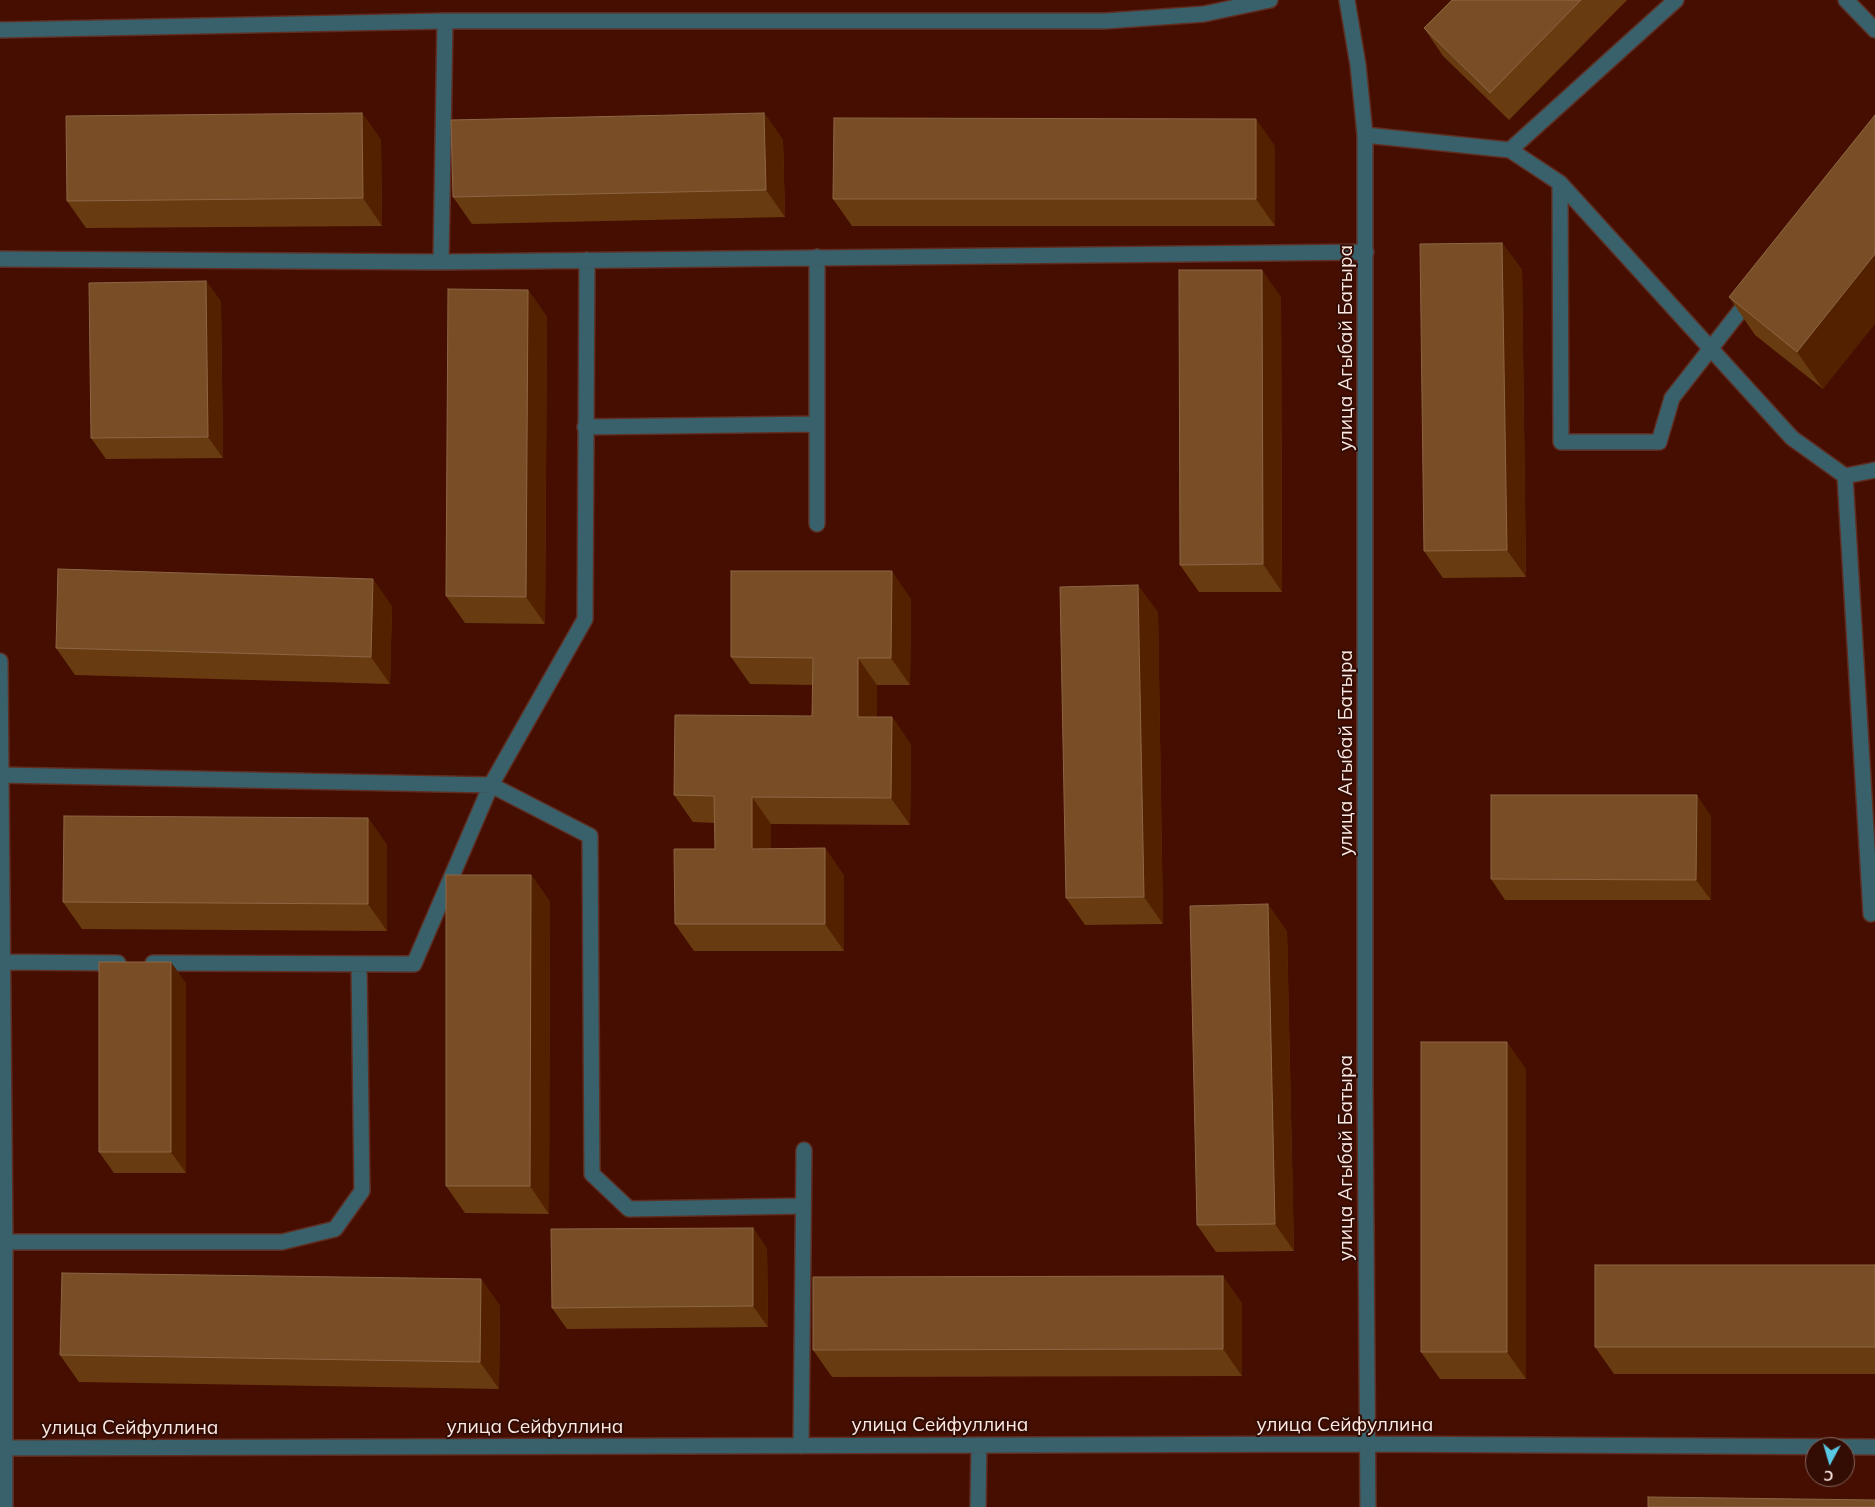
<!DOCTYPE html>
<html>
<head>
<meta charset="utf-8">
<style>
	body { margin:0 }
	#map { position:relative; width:1875px; height:1507px; overflow:hidden; background:#450e01; font-family:Mulish,sans-serif }
	canvas { display:block }
	.north { position:absolute; left:1805px; top:1437px; width:50px; height:50px; box-sizing:border-box; background:#330c03; border:1px solid #83645d; border-radius:50%; rotate:186deg; font-size:14px; font-weight:700; line-height:20px; text-align:center; color:#fce9e4 }
	.north::after { content:''; display:block; margin:auto; width:18px; height:22px; background:#58c8e4; clip-path:polygon(50% 0,100% 100%,50% 72%,0 100%) }
</style>
</head>
<body>
<div id="map">
<canvas width="1875" height="1507"></canvas>
<div class="north">С</div>
</div>
<script>
const c = document.querySelector('canvas').getContext('2d');
c.lineJoin = 'round';
function toPath(rows) {
  const path = new Path2D();
  for (const r of rows) {
    path.moveTo(r[0], r[1]);
    for (let i = 2; i < r.length; i += 2) path.lineTo(r[i], r[i + 1]);
  }
  return path;
}
function trace(path, color, width, dash) {
  c.strokeStyle = color;
  c.lineWidth = width;
  c.lineCap = dash ? 'butt' : 'round';
  c.setLineDash(dash || []);
  c.stroke(path);
}
function paint(path, color) {
  c.fillStyle = color;
  c.fill(path, 'evenodd');
}
function label(font, color, halo, rows, align = 'center') {
  c.font = font + ' Mulish,sans-serif';
  c.lineWidth = 4;
  c.setLineDash([]);
  c.textBaseline = 'middle';
  c.strokeStyle = halo;
  c.fillStyle = color;
  for (const [text, x, y, turn = 0] of rows) {
    c.save();
    c.translate(x, y);
    c.rotate((+turn || 0) * Math.PI / 180);
    c.textAlign = isNaN(turn) ? turn : align;
    if (halo) c.strokeText(text, 0, 0);
    c.fillText(text, 0, 0);
    c.restore();
  }
}
const minor = toPath([
	[1347,0,1358,65,1365,135,1365,1085,1368,1507],
	[1846,0,1875,30],
	[445,21,441,262,1366,252],
	[0,30,445,21,1105,21,1204,14,1270,0],
	[1365,135,1510,150,1560,183,1561,442,1659,442,1672,398,1751,297],
	[1510,150,1676,0],
	[1560,183,1792,438,1845,476,1871,914],
	[817,257,817,524],
	[0,259,441,262],
	[585,427,817,424],
	[1845,476,1875,470],
	[0,661,5,1242,5,1507],
	[1,775,491,785,585,619,587,260],
	[2,962,118,963],
	[153,963,414,964,491,785,590,836,592,1174,629,1209,803,1206],
	[5,1242,282,1242,335,1229,362,1191,359,964],
	[801,1446,804,1150],
	[6,1448,1368,1444,1875,1447],
	[978,1507,979,1445]
]);
trace(minor, '#5f2d21', 18);
trace(minor, '#38616b', 15);
paint(toPath([
	[1452,0,1627,0,1509,120,1443,56,1424,28],
	[362,113,381,140,382,226,86,228,67,201],
	[764,113,783,140,785,217,472,224,453,197],
	[1875,115,1823,389,1755,335,1729,297],
	[1275,146,1275,226,852,226,833,199],
	[1502,243,1522,270,1526,577,1443,578,1424,551],
	[206,281,221,302,223,458,106,459,91,438],
	[528,290,547,317,545,624,465,623,446,596],
	[1281,297,1282,592,1199,592,1180,565],
	[911,599,910,685,877,685,877,717,892,717,911,745,910,825,771,824,771,849,825,848,844,876,844,951,694,951,675,924,715,849,715,823,693,822,674,795,812,716,813,685,750,684,731,657],
	[392,606,390,684,75,675,56,648],
	[1158,612,1163,924,1085,925,1066,898],
	[1711,816,1711,900,1505,900,1491,879],
	[368,818,387,845,387,931,82,929,63,902],
	[531,875,550,902,549,1214,465,1213,446,1186],
	[1287,931,1294,1251,1216,1252,1197,1225],
	[186,983,186,1173,114,1173,99,1152],
	[1526,1069,1526,1379,1440,1379,1421,1352],
	[753,1228,767,1249,768,1327,567,1329,552,1308],
	[1875,1265,1875,1374,1614,1374,1595,1347],
	[481,1279,500,1306,499,1389,79,1382,60,1355],
	[1242,1303,1242,1376,832,1377,813,1350]
]), '#693b10');
paint(toPath([
	[362,113,381,140,382,226,363,198],
	[764,113,783,140,785,217,766,190],
	[1256,119,1275,146,1275,226,1256,199],
	[1502,243,1522,270,1526,577,1507,550],
	[1875,254,1875,324,1823,389,1797,352],
	[1262,270,1281,297,1282,592,1263,564],
	[206,281,221,302,223,458,208,437],
	[528,290,547,317,545,624,526,597],
	[892,571,911,599,910,685,891,658],
	[373,579,392,606,390,684,371,657],
	[1138,585,1158,612,1163,924,1144,897],
	[858,658,877,685,877,744,858,717],
	[892,717,911,745,910,825,891,798],
	[1697,795,1711,816,1711,900,1696,880],
	[752,797,771,824,771,876,752,849],
	[368,818,387,845,387,931,368,904],
	[825,848,844,876,844,951,825,924],
	[531,875,550,902,549,1214,530,1186],
	[1268,904,1287,931,1294,1251,1275,1224],
	[171,962,186,983,186,1173,171,1152],
	[1507,1042,1526,1069,1526,1379,1507,1352],
	[753,1228,767,1249,768,1327,753,1306],
	[1223,1276,1242,1303,1242,1376,1223,1349],
	[481,1279,500,1306,499,1389,480,1362]
]), '#542100');
const building = toPath([
	[1452,0,1581,0,1490,93,1424,28,1452,0],
	[362,113,363,198,67,201,66,116,362,113],
	[764,113,766,190,453,197,451,120,764,113],
	[1875,115,1875,254,1797,352,1729,297,1875,115],
	[834,118,1256,119,1256,199,833,199,834,118],
	[1502,243,1507,550,1424,551,1420,244,1502,243],
	[1179,270,1262,270,1263,564,1180,565,1179,270],
	[206,281,208,437,91,438,89,283,206,281],
	[448,289,528,290,526,597,446,596,448,289],
	[58,569,373,579,371,657,56,648,58,569],
	[731,571,892,571,891,658,858,658,858,717,892,717,891,798,752,797,752,849,825,848,825,924,675,924,674,849,715,849,714,796,674,795,675,715,812,716,813,658,731,657,731,571],
	[1138,585,1144,897,1066,898,1060,587,1138,585],
	[1491,795,1697,795,1696,880,1491,879,1491,795],
	[64,816,368,818,368,904,63,902,64,816],
	[446,875,531,875,530,1186,446,1186,446,875],
	[1268,904,1275,1224,1197,1225,1190,906,1268,904],
	[99,962,171,962,171,1152,99,1152,99,962],
	[1421,1042,1507,1042,1507,1352,1421,1352,1421,1042],
	[753,1228,753,1306,552,1308,551,1229,753,1228],
	[1595,1265,1875,1265,1875,1347,1595,1347,1595,1265],
	[62,1273,481,1279,480,1362,60,1355,62,1273],
	[1223,1276,1223,1349,813,1350,813,1277,1223,1276],
	[1648,1497,1875,1500,1875,1507,1648,1507,1648,1497]
]);
paint(building, '#794e27');
trace(building, '#8d6644', 1);
label('19px', '#fce9e4', '#330c03', [
	["улица Агыбай Батыра",1346,348,-90],
	["улица Агыбай Батыра",1346,753,-90],
	["улица Агыбай Батыра",1346,1158,-90],
	["улица Сейфуллина",940,1425],
	["улица Сейфуллина",1345,1425],
	["улица Сейфуллина",535,1427],
	["улица Сейфуллина",130,1428]
]);
</script>
</body>
</html>
